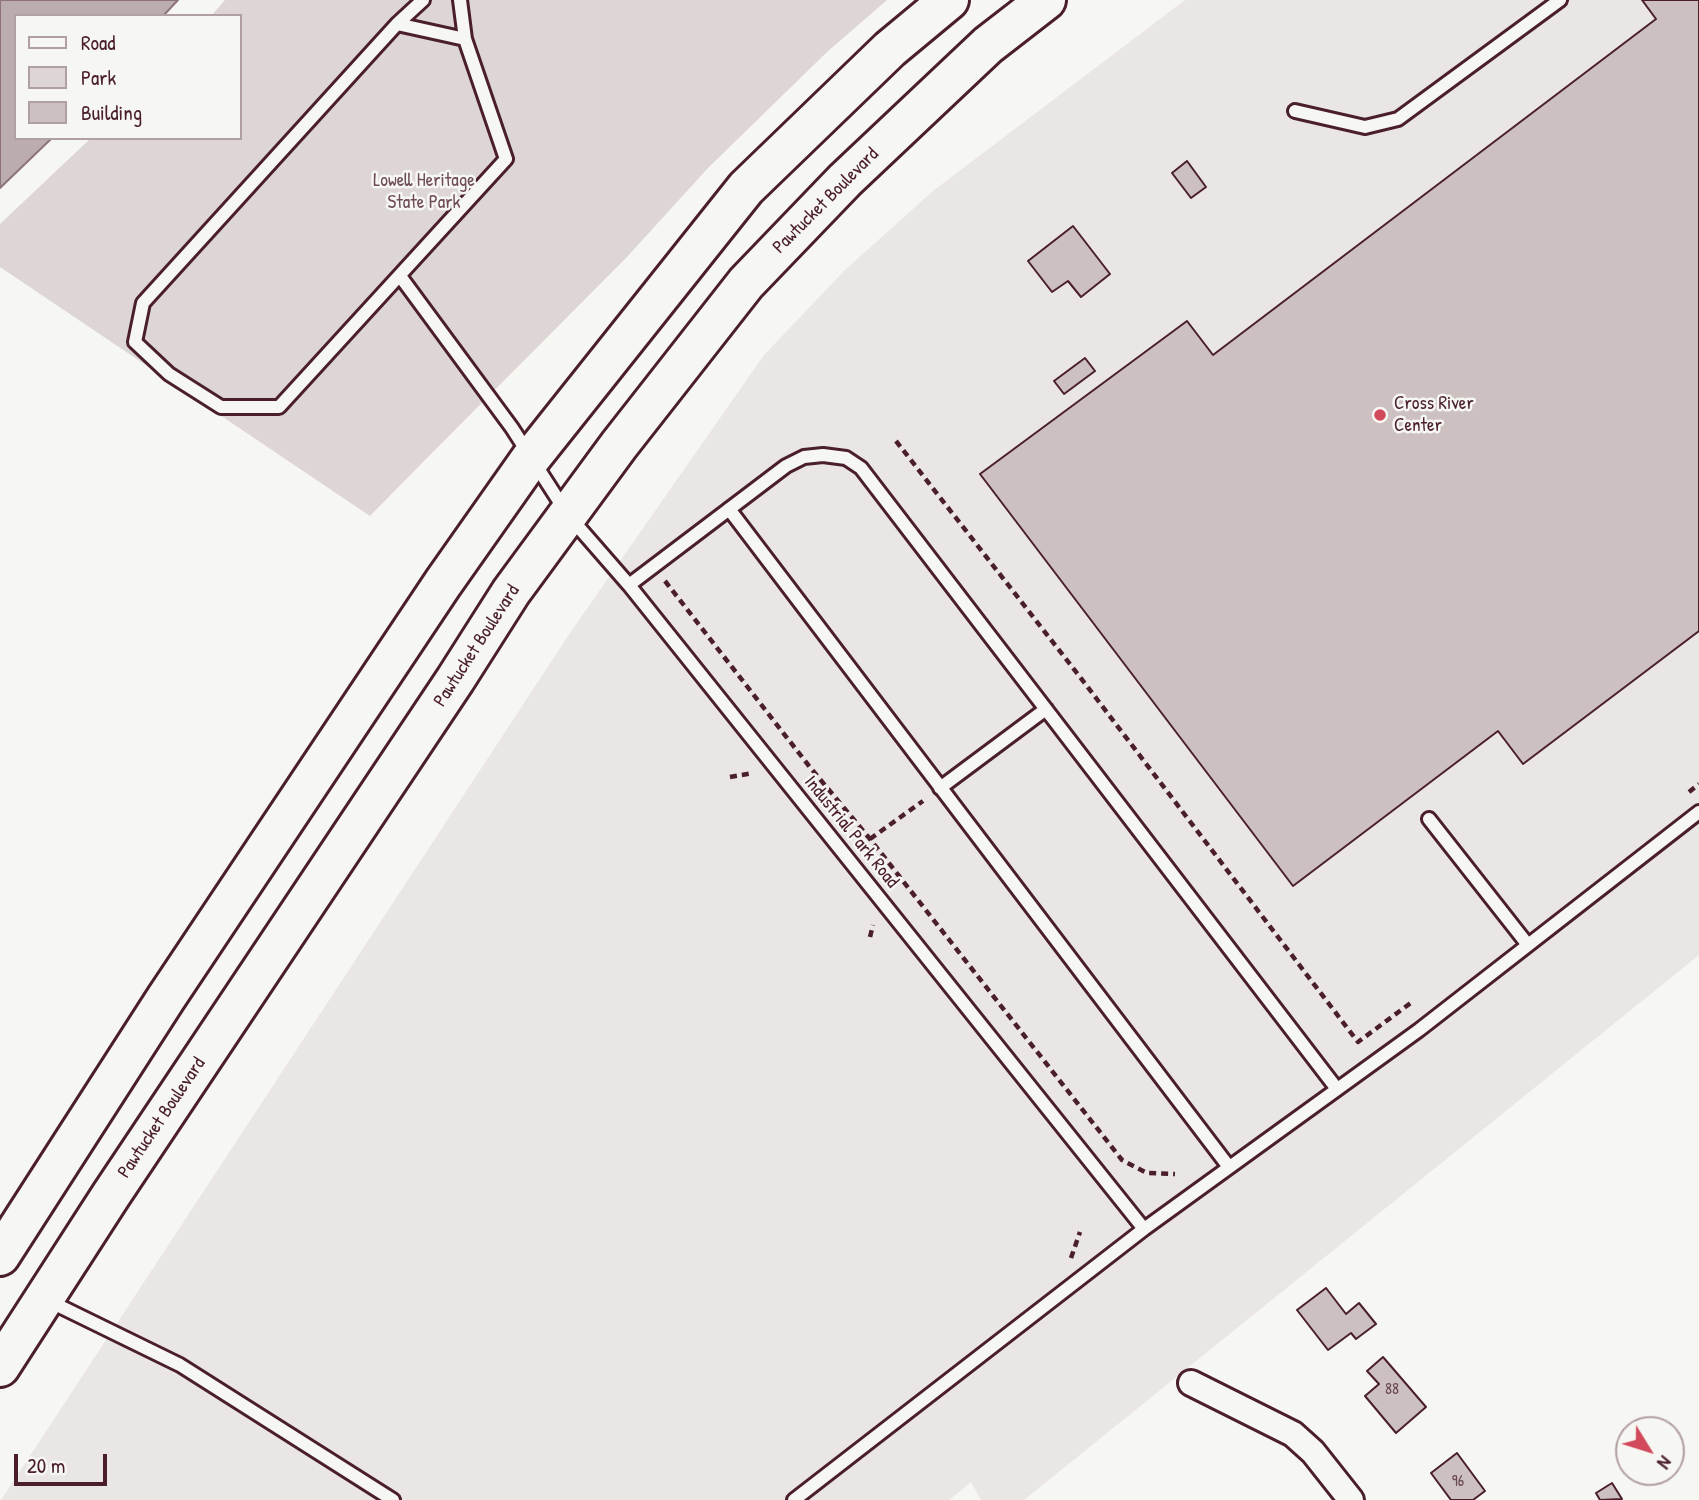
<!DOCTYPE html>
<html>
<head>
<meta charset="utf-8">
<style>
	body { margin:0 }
	#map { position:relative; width:1699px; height:1500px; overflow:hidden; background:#f6f6f2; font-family:"Patrick Hand",sans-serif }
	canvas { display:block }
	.legend { position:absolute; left:14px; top:14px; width:228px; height:126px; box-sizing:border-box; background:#f6f6f2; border:2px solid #b1a0a2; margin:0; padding:9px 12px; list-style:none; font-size:21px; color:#4a1f2b }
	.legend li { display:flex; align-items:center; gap:14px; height:35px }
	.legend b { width:35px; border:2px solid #b1a0a2 }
	.north { position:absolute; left:1615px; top:1416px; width:70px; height:70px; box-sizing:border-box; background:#f6f6f2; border:2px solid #b1a0a2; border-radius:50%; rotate:128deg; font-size:19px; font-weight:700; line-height:28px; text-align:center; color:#4a1f2b }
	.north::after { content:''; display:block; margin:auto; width:24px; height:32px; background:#d1495b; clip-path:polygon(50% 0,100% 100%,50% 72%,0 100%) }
	.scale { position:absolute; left:14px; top:1454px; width:93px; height:32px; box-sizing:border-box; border:4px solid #4a1f2b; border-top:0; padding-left:9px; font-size:21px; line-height:24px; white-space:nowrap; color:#4a1f2b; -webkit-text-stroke:5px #f6f6f2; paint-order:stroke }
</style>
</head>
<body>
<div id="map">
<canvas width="1699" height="1500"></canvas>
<ul class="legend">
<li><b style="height:9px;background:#f6f6f2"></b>Road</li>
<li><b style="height:19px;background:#ddd6d5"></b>Park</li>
<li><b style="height:19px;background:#ccc1c0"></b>Building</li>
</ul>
<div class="north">N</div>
<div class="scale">20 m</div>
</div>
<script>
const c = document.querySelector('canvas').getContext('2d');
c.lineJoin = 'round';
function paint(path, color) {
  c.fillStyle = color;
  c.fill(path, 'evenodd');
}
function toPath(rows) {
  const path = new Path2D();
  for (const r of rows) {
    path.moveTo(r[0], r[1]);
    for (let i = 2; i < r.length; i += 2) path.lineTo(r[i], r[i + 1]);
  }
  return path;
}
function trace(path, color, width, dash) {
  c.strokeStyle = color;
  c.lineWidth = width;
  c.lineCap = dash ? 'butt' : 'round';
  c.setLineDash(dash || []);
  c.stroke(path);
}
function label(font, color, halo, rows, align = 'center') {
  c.font = font + ' "Patrick Hand",sans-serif';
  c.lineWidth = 5;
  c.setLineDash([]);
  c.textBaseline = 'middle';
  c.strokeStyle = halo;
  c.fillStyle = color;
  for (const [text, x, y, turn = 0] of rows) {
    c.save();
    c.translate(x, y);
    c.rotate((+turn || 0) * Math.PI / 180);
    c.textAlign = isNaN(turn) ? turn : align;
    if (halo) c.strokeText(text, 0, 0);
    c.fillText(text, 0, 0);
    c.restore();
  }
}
paint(toPath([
	[1185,0,1699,0,1699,955,1024,1500,981,1500,971,1482,949,1500,1,1500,572,630,764,355,845,270,933,191]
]), '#e9e6e3');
paint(toPath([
	[225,0,887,0,826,53,708,168,626,258,424,461,370,516,0,267,0,224,91,138,240,138,240,16,211,16]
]), '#ddd6d5');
const water = toPath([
	[0,0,178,0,163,16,16,16,16,138,52,138,0,188,0,0]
]);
paint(water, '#bbadae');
trace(water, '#8e747a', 2);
const building = toPath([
	[1642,0,1699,0,1699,631,1523,764,1498,731,1293,886,980,474,1187,321,1213,355,1656,19,1642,0],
	[1187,161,1206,187,1191,198,1172,173,1187,161],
	[1073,226,1110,274,1081,297,1068,281,1052,292,1028,261,1073,226],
	[1085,358,1095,371,1064,394,1054,381,1085,358],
	[1326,1288,1346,1314,1359,1303,1376,1324,1356,1339,1351,1333,1328,1350,1297,1310,1326,1288],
	[1383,1357,1426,1407,1396,1433,1365,1396,1379,1384,1367,1371,1383,1357],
	[1457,1453,1485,1491,1473,1500,1451,1500,1431,1473,1457,1453],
	[1612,1483,1622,1499,1600,1500,1596,1493,1612,1483]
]);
paint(building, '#ccc1c0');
trace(building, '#4a1f2b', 2);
const service = toPath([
	[460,0,465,39],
	[397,24,465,39,506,159,279,407,221,407,169,374,135,342,143,303,397,24],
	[397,24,423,0],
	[1295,111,1365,127,1398,119,1560,0],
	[400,276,512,428,568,515,629,585,1144,1229],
	[729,509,1229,1167],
	[629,585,786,466,804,457,823,455,846,458,861,468,1337,1089],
	[940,788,1046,709],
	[1429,819,1528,945],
	[49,1301,180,1365,393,1500],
	[794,1500,1144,1229,1419,1030,1699,812]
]);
const minor = toPath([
	[1191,1383,1293,1434,1313,1452,1351,1500]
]);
const primary = toPath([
	[0,1256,166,998,443,583,531,458,746,188,890,49,949,0],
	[0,1367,111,1195,455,680,511,592,619,445,746,283,845,180,988,45,1046,0]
]);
trace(service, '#4a1f2b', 18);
trace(minor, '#4a1f2b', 30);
trace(primary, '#4a1f2b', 44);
trace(toPath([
	[896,441,1080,677,1358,1042,1412,1002],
	[665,581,809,766,870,839,1122,1160,1147,1173,1175,1174],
	[730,777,753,773],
	[1689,792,1699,784],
	[870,839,923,801],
	[870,937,873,925],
	[1071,1258,1080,1232]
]), '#4a1f2b', 4.5, [7, 5]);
trace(service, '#f6f6f2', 12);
trace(minor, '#f6f6f2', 24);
trace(primary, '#f6f6f2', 38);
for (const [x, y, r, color] of [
	[1380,415,7,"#d1495b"]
]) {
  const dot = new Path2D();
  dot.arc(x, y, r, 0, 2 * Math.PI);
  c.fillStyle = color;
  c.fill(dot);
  trace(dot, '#f6f6f2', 2.5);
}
label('16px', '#6a4850', null, [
	["88",1392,1390],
	["96",1458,1482]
]);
label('19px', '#6f4d56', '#f6f6f2', [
	["Lowell Heritage",424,181],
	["State Park",424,203]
]);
label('19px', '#4a1f2b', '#f6f6f2', [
	["Pawtucket Boulevard",826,201,-45],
	["Pawtucket Boulevard",477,646,-57],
	["Industrial Park Road",851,832,51],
	["Pawtucket Boulevard",162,1118,-56]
]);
label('19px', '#4a1f2b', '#f6f6f2', [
	["Cross River",1394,404],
	["Center",1394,426]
], 'left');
</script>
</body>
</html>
